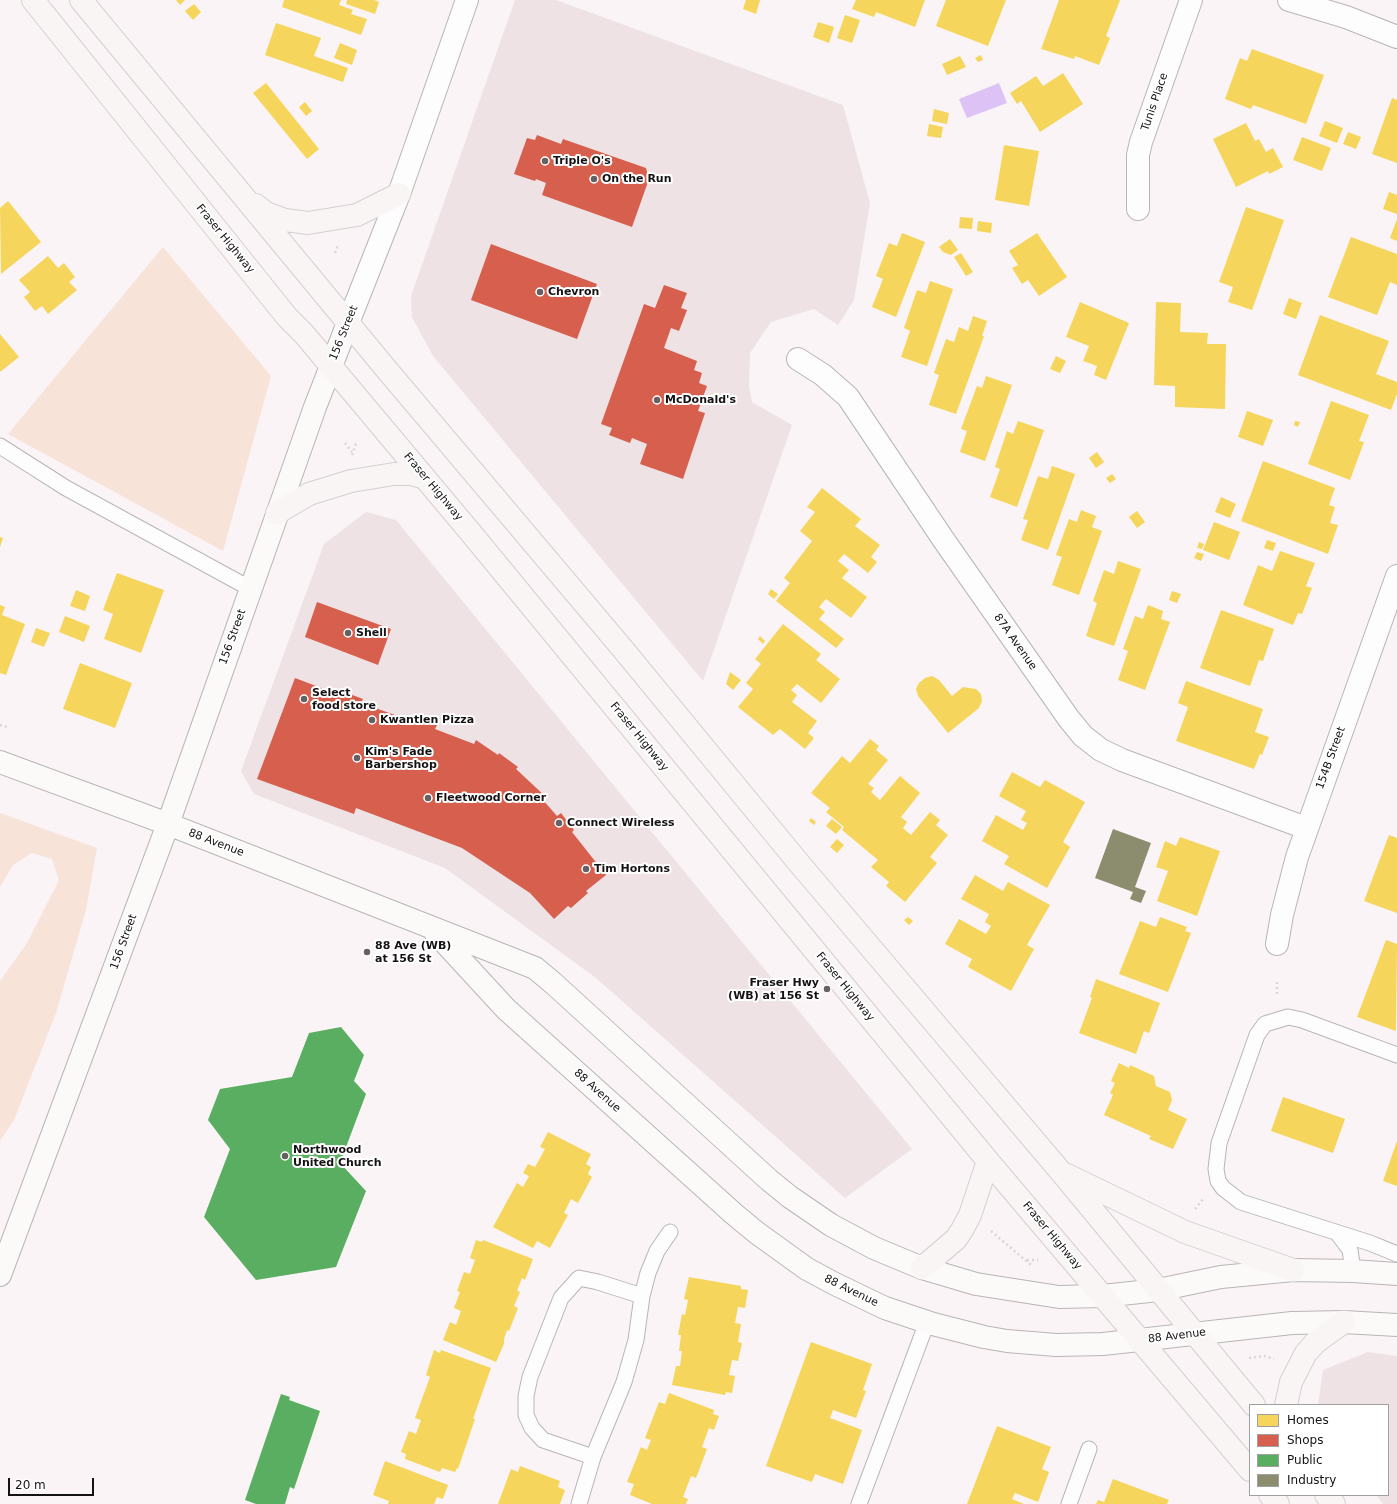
<!DOCTYPE html>
<html>
<head>
<meta charset="utf-8">
<style>
	body { margin:0 }
	#map { position:relative; width:1397px; height:1504px; overflow:hidden; background:#faf4f6; font-family:"DejaVu Sans",sans-serif }
	canvas { display:block }
	.legend { position:absolute; left:1249px; top:1404px; width:140px; height:92px; box-sizing:border-box; background:#fff; border:1px solid #a1a0a1; margin:0; padding:5px 7px; list-style:none; font-size:12px; color:#151213 }
	.legend li { display:flex; align-items:center; gap:8px; height:20px }
	.legend b { width:20px; border:1px solid #a1a0a1 }
	.scale { position:absolute; left:8px; top:1478px; width:86px; height:18px; box-sizing:border-box; border:2px solid #151213; border-top:0; padding-left:5px; font-size:12px; line-height:14px; white-space:nowrap; color:#151213; -webkit-text-stroke:3px #fff; paint-order:stroke }
</style>
</head>
<body>
<div id="map">
<canvas width="1397" height="1504"></canvas>
<ul class="legend">
<li><b style="height:11px;background:#f6d55c"></b>Homes</li>
<li><b style="height:11px;background:#d6604d"></b>Shops</li>
<li><b style="height:11px;background:#5aae61"></b>Public</li>
<li><b style="height:11px;background:#8c8c6e"></b>Industry</li>
</ul>
<div class="scale">20 m</div>
</div>
<script>
const c = document.querySelector('canvas').getContext('2d');
c.lineJoin = 'round';
function paint(path, color) {
  c.fillStyle = color;
  c.fill(path, 'evenodd');
}
function toPath(rows) {
  const path = new Path2D();
  for (const r of rows) {
    path.moveTo(r[0], r[1]);
    for (let i = 2; i < r.length; i += 2) path.lineTo(r[i], r[i + 1]);
  }
  return path;
}
function trace(path, color, width, dash) {
  c.strokeStyle = color;
  c.lineWidth = width;
  c.lineCap = dash ? 'butt' : 'round';
  c.setLineDash(dash || []);
  c.stroke(path);
}
function label(font, color, halo, rows, align = 'center') {
  c.font = font + ' "DejaVu Sans",sans-serif';
  c.lineWidth = 4;
  c.setLineDash([]);
  c.textBaseline = 'middle';
  c.strokeStyle = halo;
  c.fillStyle = color;
  for (const [text, x, y, turn = 0] of rows) {
    c.save();
    c.translate(x, y);
    c.rotate((+turn || 0) * Math.PI / 180);
    c.textAlign = isNaN(turn) ? turn : align;
    if (halo) c.strokeText(text, 0, 0);
    c.fillText(text, 0, 0);
    c.restore();
  }
}
paint(toPath([
	[515,0,556,0,843,105,870,203,854,300,838,325,814,309,771,322,750,353,749,386,752,402,792,425,703,681,433,356,412,317,411,296],
	[366,512,396,520,912,1149,845,1198,596,978,445,868,254,794,241,771,324,544],
	[1368,1352,1397,1356,1397,1504,1383,1504,1376,1495,1388,1495,1388,1405,1318,1405,1323,1370]
]), '#eee2e5');
paint(toPath([
	[163,247,271,376,223,551,8,434],
	[0,813,97,848,86,910,56,1013,14,1120,0,1141,0,981,27,943,59,880,52,859,32,853,13,865,0,887]
]), '#f8e3d9');
paint(toPath([
	[999,83,1007,103,967,118,959,99]
]), '#ddc2f6');
paint(toPath([
	[176,0,185,0,180,5],
	[284,0,341,0,339,5,353,10,351,14,367,19,361,35,282,7],
	[347,0,374,0,379,2,375,14,346,4],
	[746,0,760,0,756,14,743,9],
	[856,0,925,0,915,27,876,12,874,17,852,9],
	[946,0,1006,0,988,46,936,26],
	[1059,0,1120,0,1106,36,1110,38,1099,65,1075,56,1074,59,1041,49],
	[194,4,201,12,193,20,185,11],
	[845,15,860,20,852,43,837,38],
	[818,22,834,27,829,43,813,37],
	[276,23,321,38,314,56,348,68,343,82,265,55],
	[340,43,357,50,352,65,334,58],
	[1252,49,1324,75,1306,124,1253,105,1251,109,1225,99,1240,58,1247,61],
	[981,55,983,60,978,62,975,58],
	[960,56,966,67,947,75,942,64],
	[1063,73,1083,104,1040,132,1021,101,1017,104,1010,93,1036,76,1043,86],
	[266,83,319,149,307,159,253,93],
	[1392,98,1397,100,1397,163,1372,154],
	[305,102,312,111,306,116,299,107],
	[934,109,949,113,947,124,932,121],
	[1325,121,1343,128,1337,143,1319,136],
	[1246,123,1255,141,1259,139,1266,152,1273,148,1283,167,1269,174,1268,171,1236,187,1213,139],
	[929,124,943,127,941,138,927,136],
	[1348,132,1361,137,1356,149,1343,144],
	[1302,137,1331,148,1322,171,1293,160],
	[1004,145,1039,151,1029,206,995,200],
	[1389,192,1397,195,1397,214,1383,209],
	[8,201,41,242,1,274,0,208],
	[1246,207,1284,220,1252,310,1228,302,1233,287,1219,282],
	[960,217,973,218,972,229,959,228],
	[1397,219,1397,241,1390,238],
	[978,221,992,223,991,233,977,231],
	[902,233,925,242,896,317,872,307,883,279,876,276,889,243,897,246],
	[1037,233,1067,277,1039,296,1028,280,1022,284,1012,268,1018,265,1009,251],
	[1351,237,1397,254,1397,285,1390,282,1377,315,1328,297],
	[950,239,958,250,951,255,943,252,939,247],
	[961,253,973,272,966,276,954,257],
	[48,256,58,268,64,263,75,277,69,282,77,290,48,314,42,306,35,311,24,297,30,292,19,280],
	[930,281,953,289,927,366,901,357,910,331,904,328,917,290,926,293],
	[1289,298,1302,303,1296,319,1283,314],
	[1080,302,1129,323,1106,380,1094,375,1097,366,1083,361,1089,346,1066,337],
	[1156,302,1181,303,1180,332,1208,333,1207,344,1226,344,1225,409,1175,407,1175,386,1154,385],
	[1320,315,1389,341,1376,374,1397,382,1397,394,1391,410,1298,375],
	[973,316,987,321,982,336,984,336,956,414,929,405,939,375,934,373,946,339,954,342,959,327,968,331],
	[0,334,19,357,0,372],
	[1056,356,1066,361,1060,373,1050,369],
	[986,376,1012,385,985,461,960,452,967,431,961,429,977,386,982,388],
	[1331,401,1369,415,1359,441,1364,442,1350,480,1308,464],
	[1247,411,1273,420,1263,446,1238,437],
	[1018,421,1044,430,1017,507,990,497,1000,469,995,467,1007,431,1013,434],
	[1295,421,1300,422,1298,427,1294,425],
	[1097,452,1104,462,1096,468,1089,458],
	[1263,461,1335,488,1329,505,1335,507,1330,523,1338,525,1328,554,1241,521],
	[1052,466,1075,474,1048,550,1021,540,1028,520,1023,519,1038,476,1048,479],
	[1112,474,1116,479,1110,483,1106,478],
	[822,488,861,519,855,526,880,545,871,557,877,562,868,573,844,554,838,561,849,570,842,578,867,597,851,618,826,599,819,607,825,612,819,619,844,639,836,648,776,601,790,583,784,578,812,541,800,531,815,512,807,507],
	[1221,497,1236,504,1230,518,1215,512],
	[1081,510,1096,516,1092,527,1102,531,1079,595,1052,585,1062,557,1056,555,1069,519,1077,522],
	[1137,511,1145,522,1137,528,1129,517],
	[1214,522,1240,532,1229,560,1203,550],
	[0,537,3,538,0,547],
	[1267,540,1276,543,1273,551,1264,548],
	[1199,542,1204,544,1202,549,1197,548],
	[1280,551,1315,563,1306,586,1312,588,1302,614,1298,613,1293,625,1243,605,1258,565,1272,571],
	[1197,552,1204,554,1201,561,1194,558],
	[1118,561,1141,569,1114,646,1086,636,1097,603,1093,601,1104,570,1114,574],
	[117,573,164,590,141,653,104,639,113,614,103,610],
	[771,589,778,594,774,599,768,594],
	[76,590,90,596,85,611,70,606],
	[1172,591,1181,594,1177,603,1169,600],
	[0,605,5,607,2,615,25,624,6,675,0,673],
	[1148,605,1163,611,1161,619,1170,622,1145,690,1118,680,1128,651,1123,649,1135,616,1143,619],
	[1221,610,1274,629,1263,661,1259,660,1250,686,1200,668],
	[65,616,90,626,84,642,59,632],
	[783,624,821,654,816,660,840,679,821,703,797,684,791,690,797,695,792,702,817,721,808,733,814,738,805,749,780,729,773,735,738,707,753,689,746,683,761,664,755,659],
	[36,628,50,633,44,647,31,642],
	[760,636,765,641,763,644,758,639],
	[80,663,132,683,115,728,63,709],
	[730,672,741,680,733,690,726,684],
	[932,676,939,680,952,696,963,687,976,689,981,694,982,701,979,708,948,733,918,696,916,689,919,683,925,678],
	[1186,681,1263,709,1255,732,1269,737,1262,755,1260,754,1254,769,1176,741,1188,707,1178,703],
	[870,739,879,746,876,750,888,760,868,784,874,788,871,792,880,800,900,776,920,793,901,817,907,822,903,828,911,835,930,812,940,820,936,825,948,835,930,857,937,863,905,902,886,886,889,882,871,867,878,860,842,830,844,827,826,812,830,808,811,793,842,756,850,763],
	[1012,772,1040,787,1045,780,1085,802,1063,842,1070,847,1047,888,1004,864,1009,856,982,841,996,815,1023,830,1027,823,1021,820,1026,811,999,796],
	[811,818,816,822,814,825,809,821],
	[832,819,842,827,836,834,826,826],
	[1389,835,1397,838,1397,913,1364,901],
	[1180,837,1220,851,1197,916,1157,901,1168,871,1156,867,1165,841,1176,846],
	[837,839,844,845,837,853,830,847],
	[975,875,1003,891,1008,882,1050,905,1027,945,1034,949,1011,991,968,967,972,959,945,944,959,919,986,934,991,926,985,922,989,914,961,899],
	[908,917,913,921,909,925,904,920],
	[1160,917,1187,927,1185,931,1191,933,1168,992,1119,974,1140,921,1156,927],
	[1386,940,1397,944,1396,1031,1357,1017],
	[1096,979,1160,1003,1149,1033,1144,1031,1136,1054,1079,1033,1092,998,1090,997],
	[1119,1063,1129,1068,1130,1065,1154,1076,1156,1086,1170,1092,1172,1100,1168,1110,1187,1119,1173,1149,1149,1139,1151,1136,1104,1115,1113,1095,1110,1093,1115,1083,1111,1081],
	[1283,1097,1345,1119,1333,1153,1271,1131],
	[548,1132,591,1154,586,1164,591,1167,588,1174,592,1177,578,1203,571,1199,564,1213,568,1215,550,1248,537,1241,533,1248,493,1227,517,1183,523,1187,529,1176,523,1173,528,1164,535,1167,545,1149,540,1147],
	[1397,1141,1397,1186,1383,1181],
	[476,1240,482,1242,483,1240,533,1259,525,1280,522,1278,517,1291,520,1292,514,1306,518,1308,509,1331,507,1330,504,1339,504,1344,496,1362,443,1340,450,1322,456,1325,461,1311,454,1308,460,1292,457,1291,464,1272,470,1274,475,1260,470,1258],
	[689,1277,741,1286,741,1289,748,1290,745,1308,738,1307,735,1323,741,1324,738,1342,742,1343,738,1361,732,1360,729,1375,735,1376,732,1393,726,1392,725,1395,672,1385,676,1366,680,1366,682,1351,679,1351,681,1335,678,1335,682,1314,685,1315,688,1300,684,1299],
	[811,1342,872,1364,863,1390,866,1391,856,1418,833,1410,830,1418,862,1430,843,1484,815,1474,812,1482,766,1466],
	[434,1350,440,1353,441,1350,491,1368,473,1419,475,1419,458,1469,457,1468,455,1472,442,1468,440,1472,405,1459,406,1454,401,1452,409,1431,416,1434,421,1420,415,1418,430,1377,426,1375],
	[669,1393,714,1410,713,1414,719,1416,714,1430,709,1428,702,1447,707,1449,696,1478,691,1476,683,1497,688,1499,686,1504,652,1504,630,1495,634,1484,627,1482,641,1447,647,1450,651,1440,645,1438,659,1402,665,1404],
	[997,1426,1051,1447,1042,1469,1049,1472,1038,1502,1015,1493,1012,1499,1024,1504,967,1504],
	[385,1461,448,1485,443,1499,437,1497,434,1504,388,1504,389,1501,373,1495],
	[520,1466,560,1481,558,1487,565,1490,560,1504,498,1504,511,1469,518,1472],
	[1113,1479,1169,1500,1167,1504,1096,1504,1098,1500,1104,1502]
]), '#f6d55c');
paint(toPath([
	[537,135,561,144,563,139,646,168,649,179,632,227,542,195,546,183,536,179,535,181,514,174,527,138,535,140],
	[491,244,597,284,577,339,471,300],
	[664,285,687,293,681,308,687,310,679,331,671,328,664,348,697,361,694,370,702,373,699,383,707,386,698,411,705,413,683,479,640,464,647,444,632,438,630,443,609,435,612,428,601,424,644,304,655,308],
	[317,602,391,629,378,665,305,637],
	[295,678,340,695,342,691,363,699,361,703,415,722,416,718,437,725,435,729,474,744,476,740,498,755,499,753,518,767,516,769,546,797,543,800,557,816,561,813,574,830,572,832,606,875,586,891,588,893,571,908,568,906,554,919,530,893,462,848,356,808,354,814,257,779]
]), '#d6604d');
paint(toPath([
	[341,1027,364,1055,354,1081,366,1094,340,1163,366,1191,336,1267,256,1280,204,1217,230,1149,208,1120,220,1089,292,1077,309,1033],
	[281,1394,290,1397,289,1400,320,1411,294,1489,290,1487,285,1504,256,1504,245,1500]
]), '#5aae61');
paint(toPath([
	[1113,829,1151,843,1135,887,1146,891,1141,903,1130,899,1133,892,1095,878]
]), '#8c8c6e');
const service = toPath([
	[0,446,66,488,251,589],
	[1397,1055,1302,1020,1288,1017,1265,1024,1257,1035,1219,1143,1216,1169,1218,1181,1223,1188,1241,1202,1370,1243,1397,1254],
	[1338,1234,1350,1250,1353,1271],
	[593,1457,624,1382,636,1340,642,1296,648,1273,657,1251,670,1232],
	[579,1504,593,1457,543,1440,532,1428,526,1415,526,1396,530,1377,561,1298,579,1278,598,1282,642,1296],
	[859,1504,927,1322],
	[1069,1504,1089,1449]
]);
const minor = toPath([
	[1289,0,1346,17,1397,37],
	[1138,209,1138,155,1141,142,1191,0],
	[798,359,823,375,848,397,943,539,1069,719,1083,736,1101,750,1122,760,1306,828],
	[1277,944,1282,915,1297,857,1397,576]
]);
const tertiary = toPath([
	[348,323,399,194,467,0]
]);
const secondary = toPath([
	[0,762,168,824,535,968,553,983,769,1180,790,1197,831,1225,874,1248,922,1268,976,1284,1059,1297,1103,1296,1158,1290,1221,1277,1293,1270,1353,1271,1397,1274],
	[435,932,506,1009,734,1214,757,1233,807,1269,835,1284,885,1308,933,1324,984,1337,1007,1341,1056,1345,1103,1344,1292,1323,1344,1322,1397,1325],
	[0,1275,168,824,315,407,348,323]
]);
const primary = toPath([
	[33,0,287,317,304,334,471,533,988,1161,1250,1470],
	[81,0,387,370,622,648,798,862,1061,1172,1254,1405],
	[256,205,266,213,285,220,308,223,357,215,399,194],
	[277,513,309,494,351,481,394,474,411,474,425,478],
	[1067,1175,1185,1232,1293,1270],
	[922,1268,956,1239,962,1230,970,1215,988,1161],
	[1286,1405,1291,1382,1306,1353,1316,1342,1344,1322],
	[1270,1495,1278,1504],
	[1326,1495,1334,1504]
]);
trace(service, '#b9b5b6', 17);
trace(minor, '#b9b5b6', 24);
trace(tertiary, '#b9b5b6', 24);
trace(secondary, '#b9b5b6', 24);
trace(primary, '#d3d0d1', 24);
trace(toPath([
	[335,253,338,245],
	[345,443,352,452],
	[352,455,357,441],
	[0,725,7,727],
	[1277,982,1277,997],
	[1195,1209,1203,1199],
	[991,1231,1031,1265],
	[1027,1260,1038,1260],
	[1249,1358,1265,1356,1274,1359]
]), '#d8d6d6', 2.5, [2, 3]);
trace(service, '#fefdfe', 15);
trace(minor, '#fefdfe', 22);
trace(tertiary, '#fefdfe', 22);
trace(secondary, '#fcf9f9', 22);
trace(primary, '#f9f5f4', 22);
for (const [x, y, r, color] of [
	[545,161,4,"#656162"],
	[594,179,4,"#656162"],
	[540,292,4,"#656162"],
	[657,400,4,"#656162"],
	[348,633,4,"#656162"],
	[304,699,4,"#656162"],
	[372,720,4,"#656162"],
	[357,758,4,"#656162"],
	[428,798,4,"#656162"],
	[559,823,4,"#656162"],
	[586,869,4,"#656162"],
	[367,952,4,"#656162"],
	[827,989,4,"#656162"],
	[285,1156,4,"#656162"]
]) {
  const dot = new Path2D();
  dot.arc(x, y, r, 0, 2 * Math.PI);
  c.fillStyle = color;
  c.fill(dot);
  trace(dot, '#fff', 1.5);
}
label('11px', '#151213', '#fff', [
	["Tunis Place",1155,102,-71],
	["Fraser Highway",225,239,51],
	["156 Street",344,333,-68],
	["Fraser Highway",433,487,50],
	["156 Street",233,637,-70],
	["87A Avenue",1015,642,55],
	["Fraser Highway",639,737,51],
	["154B Street",1331,758,-70],
	["88 Avenue",216,843,21],
	["156 Street",124,942,-70],
	["Fraser Highway",845,987,51],
	["88 Avenue",597,1091,42],
	["Fraser Highway",1052,1236,50],
	["88 Avenue",851,1291,26],
	["88 Avenue",1177,1336,-7]
]);
label('bold 11px', '#151213', '#fff', [
	["Triple O's",553,161],
	["On the Run",602,179],
	["Chevron",548,292],
	["McDonald's",665,400],
	["Shell",356,633],
	["Select",312,693],
	["food store",312,706],
	["Kwantlen Pizza",380,720],
	["Kim's Fade",365,752],
	["Barbershop",365,765],
	["Fleetwood Corner",436,798],
	["Connect Wireless",567,823],
	["Tim Hortons",594,869],
	["88 Ave (WB)",375,946],
	["at 156 St",375,959],
	["Fraser Hwy",819,983,"right"],
	["(WB) at 156 St",819,996,"right"],
	["Northwood",293,1150],
	["United Church",293,1163]
], 'left');
</script>
</body>
</html>
